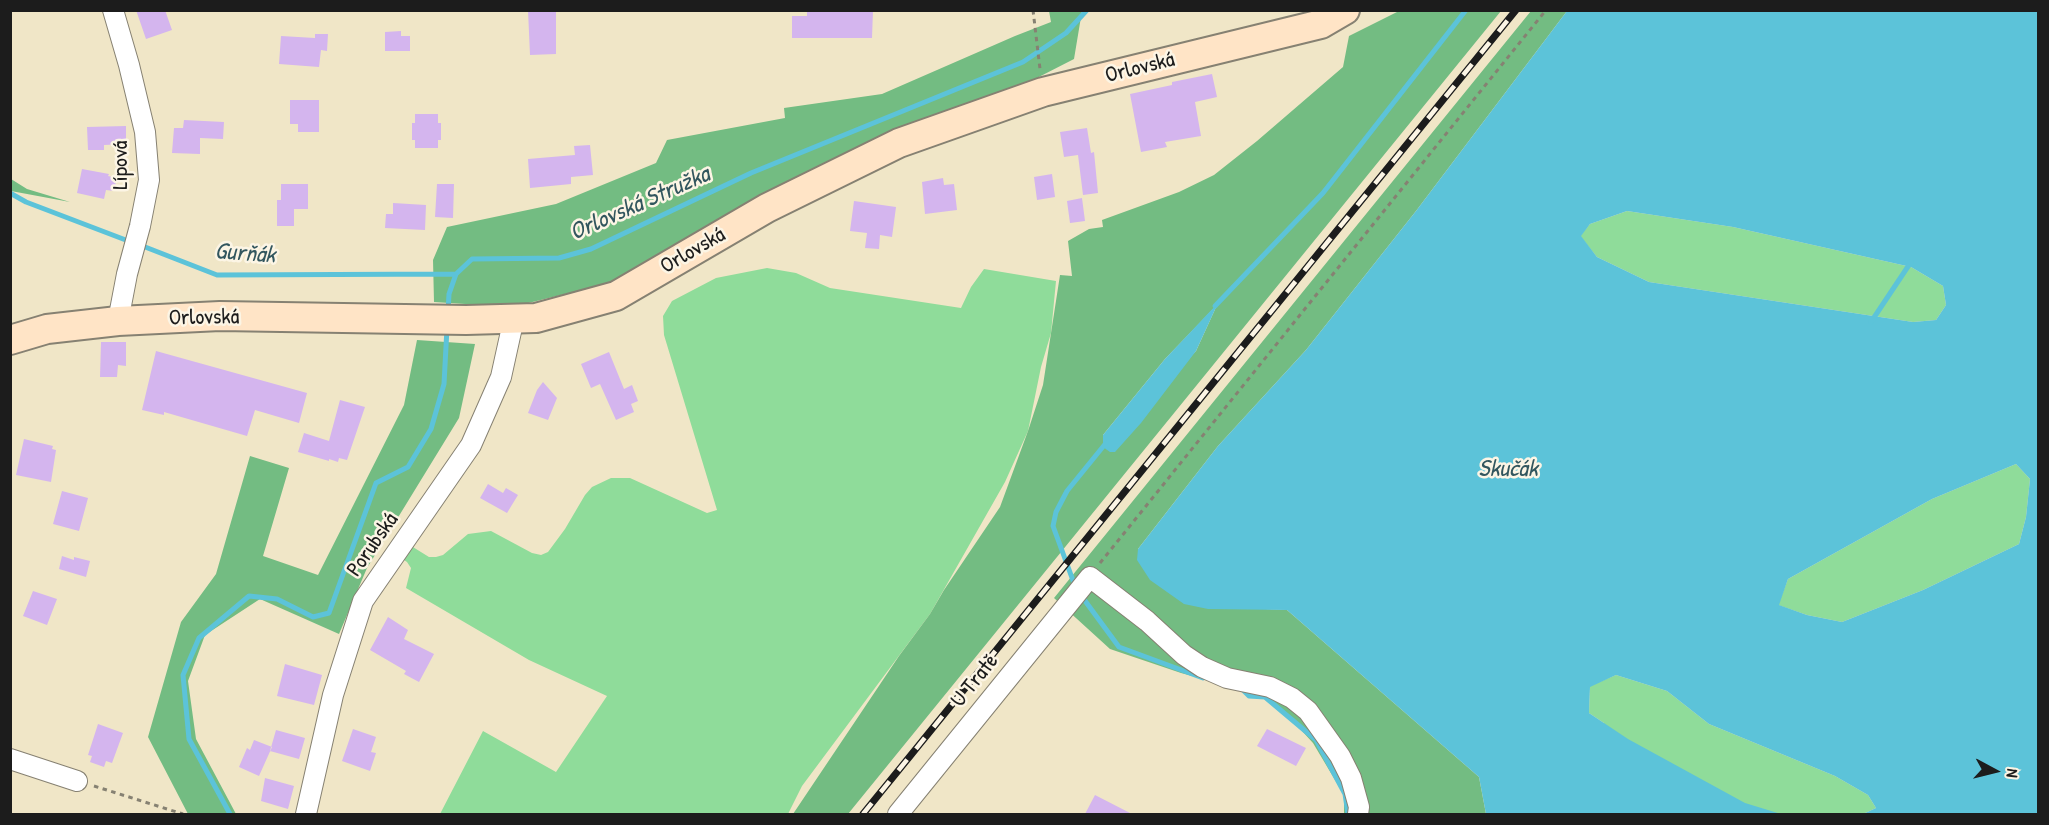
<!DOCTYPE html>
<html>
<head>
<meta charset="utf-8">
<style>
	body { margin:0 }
	#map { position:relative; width:2049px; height:825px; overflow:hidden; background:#f0e6c7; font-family:"Patrick Hand",sans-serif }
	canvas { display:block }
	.frame { position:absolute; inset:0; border:12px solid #1c1c1c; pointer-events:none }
	.north { position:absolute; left:1965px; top:741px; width:60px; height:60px; -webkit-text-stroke:4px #fcf5e5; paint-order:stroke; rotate:97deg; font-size:16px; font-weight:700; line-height:24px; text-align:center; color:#1c1c1c }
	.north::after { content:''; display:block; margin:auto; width:21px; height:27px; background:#1c1c1c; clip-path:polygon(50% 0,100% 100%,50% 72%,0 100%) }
</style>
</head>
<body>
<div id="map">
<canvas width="2049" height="825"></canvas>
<div class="frame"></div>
<div class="north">N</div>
</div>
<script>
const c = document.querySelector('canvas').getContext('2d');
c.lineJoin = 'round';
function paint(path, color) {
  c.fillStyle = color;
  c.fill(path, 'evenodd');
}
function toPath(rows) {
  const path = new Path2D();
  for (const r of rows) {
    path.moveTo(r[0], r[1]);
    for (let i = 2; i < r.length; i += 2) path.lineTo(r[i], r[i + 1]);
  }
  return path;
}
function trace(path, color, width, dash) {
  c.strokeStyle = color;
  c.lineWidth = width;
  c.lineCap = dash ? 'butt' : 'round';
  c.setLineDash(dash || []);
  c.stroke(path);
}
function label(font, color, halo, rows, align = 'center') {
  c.font = font + ' "Patrick Hand",sans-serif';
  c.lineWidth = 5;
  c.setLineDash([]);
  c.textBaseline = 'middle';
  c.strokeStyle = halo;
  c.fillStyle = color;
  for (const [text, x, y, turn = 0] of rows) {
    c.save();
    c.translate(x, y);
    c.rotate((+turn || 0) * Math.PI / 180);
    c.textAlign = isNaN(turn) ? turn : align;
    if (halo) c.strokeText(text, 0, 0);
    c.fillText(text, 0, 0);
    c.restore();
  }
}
paint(toPath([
	[1627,211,1733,227,1911,267,1943,286,1946,305,1936,320,1913,322,1649,282,1597,257,1580,236,1590,224],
	[767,268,796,273,830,288,961,308,971,287,984,269,1056,281,1051,333,1041,367,1028,431,1005,482,930,614,802,786,788,814,440,814,483,731,556,772,607,696,529,660,406,588,411,568,407,562,401,558,408,544,429,557,436,557,443,555,468,534,491,531,532,553,541,555,548,552,565,529,585,495,592,487,611,478,630,478,707,513,717,510,664,335,663,316,672,301,716,278],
	[2016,464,2030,479,2026,517,2019,544,1923,590,1842,622,1807,615,1778,605,1788,579,1932,499],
	[1616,675,1667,691,1709,724,1835,776,1868,795,1876,808,1863,814,1547,814,1604,723,1589,713,1590,686]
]), '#8fdc9a');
paint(toPath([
	[1049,11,1082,11,1074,59,1029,82,867,144,610,283,512,307,434,302,433,260,447,227,556,204,656,163,667,140,785,118,784,108,882,94,1015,36,1051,22],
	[1399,11,1501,11,848,814,793,814,899,656,930,614,944,590,1000,507,1028,431,1043,385,1060,275,1072,276,1068,241,1089,229,1103,227,1102,220,1179,192,1214,175,1257,141,1343,67,1349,36],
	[1217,305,1196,351,1103,447,1103,435,1165,359],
	[1531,11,1567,11,1416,211,1306,350,1218,446,1138,549,1265,609,1287,610,1479,777,1486,814,1344,814,1344,795,1313,743,1292,720,1264,695,1181,673,1110,649,1054,598],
	[11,179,27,189,70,202,11,191],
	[417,340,475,344,459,418,367,568,339,634,260,599,205,635,188,681,196,739,236,814,188,814,148,737,181,622,216,574,250,456,289,468,263,556,318,575,404,405]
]), '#73bc82');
paint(toPath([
	[1567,11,2038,11,2038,814,1863,814,1876,808,1868,795,1835,776,1709,724,1667,691,1616,675,1590,687,1589,713,1628,739,1745,803,1781,814,1486,814,1479,777,1287,610,1208,609,1184,604,1150,580,1137,560,1138,549,1218,446,1306,350,1416,211],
	[1627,211,1733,227,1911,267,1943,286,1946,305,1936,320,1913,322,1649,282,1597,257,1581,236,1590,224],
	[2016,464,2030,479,2026,517,2019,544,1923,590,1842,622,1807,615,1779,605,1788,579,1932,499],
	[1218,303,1196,351,1141,423,1115,452,1110,452,1103,447,1103,435,1165,359]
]), '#5cc3d9');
trace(toPath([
	[10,193,26,202,131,242],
	[140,245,217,275,456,274],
	[1215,306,1323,193,1466,10],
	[448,312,449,294,456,274,472,259,559,258,591,249,751,173,1023,62,1066,33,1087,10],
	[1871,322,1911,262],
	[1075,586,1053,526,1056,512,1067,491,1106,443],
	[1080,594,1119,647,1203,678],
	[1241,688,1249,696,1265,697,1316,740,1345,794,1348,814],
	[230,814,189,739,183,675,199,638,249,596,277,599,313,617,329,613,376,483,408,467,431,429,444,384,447,328]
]), '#5cc3d9', 5);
paint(toPath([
	[136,10,165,10,172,30,146,39],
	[528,10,556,10,556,54,530,55],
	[807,10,873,10,872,38,792,38,792,16,807,16],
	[401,31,401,36,410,36,410,51,385,51,385,32],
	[315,34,328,34,327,51,321,50,319,67,279,64,281,36,315,38],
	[1212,74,1217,97,1195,102,1201,136,1165,142,1167,147,1141,152,1130,94,1172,85,1172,82],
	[290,100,319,100,319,132,298,132,298,124,290,124],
	[415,114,438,114,438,123,441,123,441,140,438,140,438,148,415,148,415,140,412,140,412,123,415,123],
	[184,120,224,122,223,139,200,138,200,154,172,153,174,128,183,128],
	[126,126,126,144,104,145,104,150,88,150,87,127],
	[1087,128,1091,153,1094,152,1098,193,1083,195,1078,155,1064,157,1060,132],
	[590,145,593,175,571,177,571,184,530,188,528,159,575,155,574,146],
	[82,169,109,174,108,176,117,178,114,191,106,190,104,199,77,193],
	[1052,174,1055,197,1037,200,1034,177],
	[943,178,944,185,954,184,957,210,925,214,922,182],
	[281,184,308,184,308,209,294,209,294,226,277,226,277,200,281,200],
	[437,184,454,184,453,218,435,217],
	[1082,198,1085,221,1070,223,1067,201],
	[854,201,896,207,892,237,880,235,879,249,865,248,867,233,850,231],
	[393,203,426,205,425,230,385,228,386,214,393,214],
	[101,342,126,342,126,366,118,365,117,377,100,377],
	[156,351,307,393,299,423,255,410,247,436,164,412,164,415,142,410],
	[609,352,624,389,632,385,638,401,631,404,634,412,616,420,600,384,591,388,581,364],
	[543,382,557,398,548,420,528,413,537,390],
	[340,400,365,407,347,460,339,458,338,462,329,459,329,461,298,452,304,433,329,441],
	[24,439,53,446,52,449,56,450,51,482,16,475],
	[488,484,503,493,506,488,518,495,507,513,480,498],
	[62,491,88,498,79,531,53,524],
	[62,556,74,560,74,557,90,561,86,577,59,569],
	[33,591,57,599,47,625,23,616],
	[388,617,408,630,404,639,434,654,419,682,404,674,406,671,370,650],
	[285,664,322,675,314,705,277,696],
	[98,724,123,733,112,763,106,761,104,767,90,762,92,756,88,755],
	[353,729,376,737,371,752,376,753,370,771,342,761],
	[1267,729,1306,748,1296,766,1257,746],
	[276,730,305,738,299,759,270,751],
	[254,740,272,747,259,776,239,767,247,748,250,750],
	[265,778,294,786,288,809,261,801],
	[1095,795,1132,814,1085,814]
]), '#d4b5ee');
const street = toPath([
	[113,10,129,65,145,132,149,180,140,226,127,274,118,321],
	[10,759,77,781],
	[306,814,333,695,363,601,471,445,501,377,514,318],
	[898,814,1090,577,1147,621,1184,655,1202,667,1227,678,1270,687,1292,698,1308,711,1340,756,1351,778,1359,807,1358,814]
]);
const secondary = toPath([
	[10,340,47,329,118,321,220,316,466,320,536,318,616,296,767,208,899,143,1043,92,1321,24,1345,10]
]);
trace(street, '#868172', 22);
trace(secondary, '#868172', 32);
trace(toPath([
	[1033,10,1040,69],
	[1100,563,1546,10],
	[94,786,183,814]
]), '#868172', 3, [4.5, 4.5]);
trace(street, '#fff', 20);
trace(secondary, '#ffe4c6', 28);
const rail = toPath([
	[863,814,1516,10]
]);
trace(rail, '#1c1c1c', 7);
trace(rail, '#fcf5e5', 4.5, [14]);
label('22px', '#1c1c1c', '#fcf5e5', [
	["Orlovská",1140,68,-14],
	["Lípová",121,165,-90],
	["Orlovská",693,251,-30],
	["Orlovská",204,318,-1],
	["Porubská",373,545,-55],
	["U Tratě",975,681,-51]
]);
label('italic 24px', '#32565e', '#fcf5e5', [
	["Orlovská Stružka",640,204,-24],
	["Gurňák",245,254,4],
	["Skučák",1508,470]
]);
</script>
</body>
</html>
